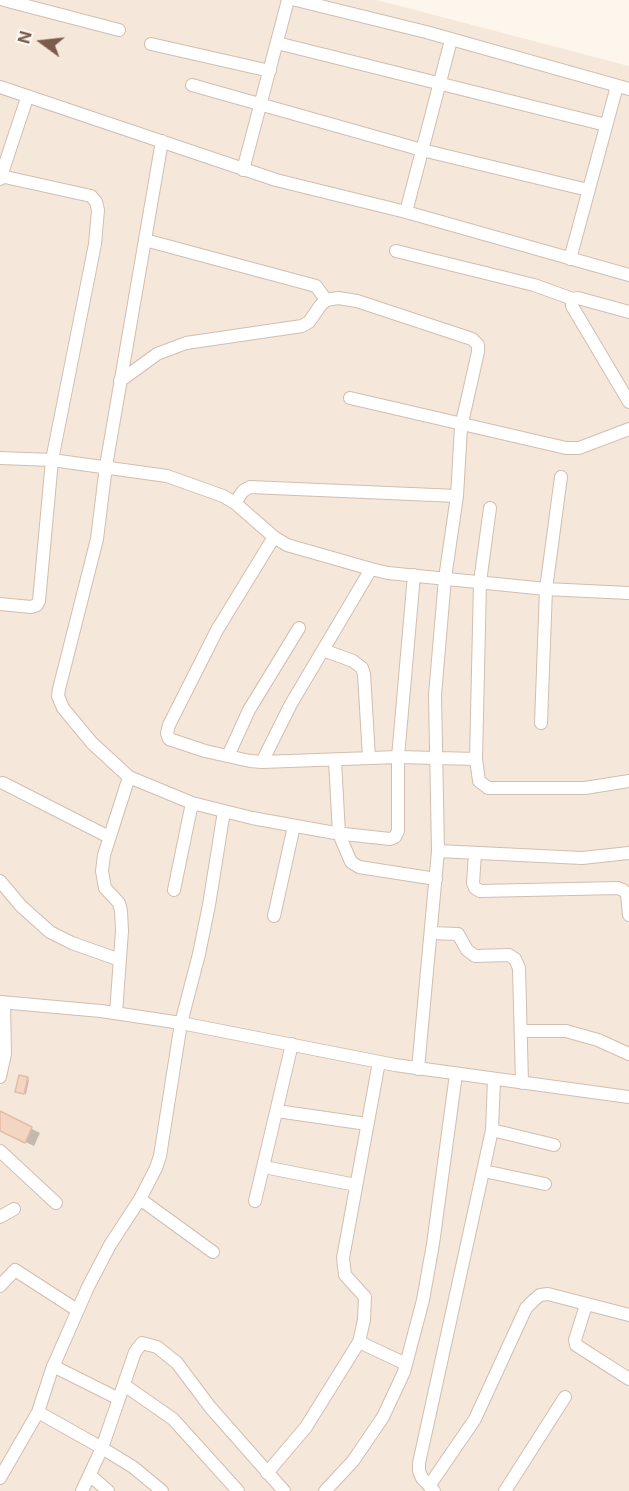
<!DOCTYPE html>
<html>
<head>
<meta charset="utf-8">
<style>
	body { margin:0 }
	#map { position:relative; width:629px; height:1491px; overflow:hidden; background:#fdf6ec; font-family:Inter,sans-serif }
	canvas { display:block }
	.north { position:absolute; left:12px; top:12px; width:60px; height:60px; -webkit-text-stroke:4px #fffaf3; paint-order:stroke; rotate:285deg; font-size:16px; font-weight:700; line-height:24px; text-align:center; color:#7a5c4d }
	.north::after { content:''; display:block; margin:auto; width:21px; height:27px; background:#7a5c4d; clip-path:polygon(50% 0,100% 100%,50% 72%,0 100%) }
</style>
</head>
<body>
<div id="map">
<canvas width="629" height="1491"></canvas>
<div class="north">N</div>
</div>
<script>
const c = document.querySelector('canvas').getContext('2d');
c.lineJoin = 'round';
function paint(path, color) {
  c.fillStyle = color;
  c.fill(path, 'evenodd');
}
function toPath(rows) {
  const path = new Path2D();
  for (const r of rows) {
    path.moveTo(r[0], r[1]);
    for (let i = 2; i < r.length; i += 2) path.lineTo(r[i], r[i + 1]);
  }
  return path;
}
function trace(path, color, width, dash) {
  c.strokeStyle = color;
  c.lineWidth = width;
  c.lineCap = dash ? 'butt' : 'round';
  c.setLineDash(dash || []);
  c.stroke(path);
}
paint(toPath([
	[0,0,377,0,629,66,629,1491,0,1491]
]), '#f5e8da');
paint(toPath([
	[27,1078,29,1080,26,1094,19,1092],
	[0,1113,40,1133,34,1146,0,1130]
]), '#0003');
const building = toPath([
	[19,1075,28,1077,24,1094,15,1092,19,1075],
	[0,1111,32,1127,25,1143,0,1131,0,1111]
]);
paint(building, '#f3d5c3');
trace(building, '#e6bba3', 1.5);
const street = toPath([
	[4,0,119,30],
	[296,0,426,32,629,89],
	[277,43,606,125],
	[151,44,270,71],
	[192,85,422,150,588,190],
	[0,87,276,180,406,212,629,275],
	[162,141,106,466,97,539,59,689,58,696,63,708,92,743,129,777,192,803,252,818,335,833,390,839,395,837,398,831,398,757,414,575],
	[243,170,288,0],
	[0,179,27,98],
	[406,212,451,40],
	[145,240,316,286,326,300],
	[396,251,534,285,573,299],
	[570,259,617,86],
	[629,312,578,298,573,299,572,302,572,306,629,402],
	[120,381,157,354,186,343,302,326,309,322,320,306,326,300,338,298,357,301,472,339,478,345,478,352,461,427,457,496,445,578,435,695,438,851,418,1069],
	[350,398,566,448,579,448,629,429],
	[0,458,52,460,167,476,223,496,235,503,274,537,287,545,371,569,388,573,546,589,629,593],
	[235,503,243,491,250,487,457,496],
	[490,508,480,582,476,759,479,781,488,788,585,788,629,781],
	[274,537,217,630,169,725,167,733,169,739,205,751,250,761,262,762,398,757,476,759],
	[0,604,31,607,37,605,39,601,52,460,95,244,98,210,96,202,91,196,1,176],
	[323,650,353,661,362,668,364,674,369,758],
	[541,723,546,589,561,477],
	[228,756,249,710,299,628],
	[335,760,339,834,351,862,359,867,436,879],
	[262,762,291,704,371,569],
	[3,783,109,837],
	[438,851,582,858,629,853],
	[475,853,473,883,475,888,480,891,618,888,623,890,627,894,629,915],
	[0,881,21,906,50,932,72,943,120,960],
	[174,890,192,803],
	[274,916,294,826],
	[431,933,458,934,467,950,475,956,509,955,515,959,519,968,522,1083],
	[0,1002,101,1011,181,1023,395,1065,629,1097],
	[116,1013,122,931,121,911,119,903,105,888,102,871,104,855,129,777],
	[521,1031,566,1031,598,1040,629,1054],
	[0,1077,5,1054,4,1002],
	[277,1111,367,1124],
	[492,1130,554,1145],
	[0,1151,56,1203],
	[264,1167,356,1185],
	[484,1171,545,1184],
	[140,1199,213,1252],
	[255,1201,292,1044],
	[0,1217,14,1209],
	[0,1286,15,1270,77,1310],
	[586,1305,575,1340,576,1345,629,1379],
	[359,1342,406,1364],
	[53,1366,119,1399],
	[124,1385,173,1419,238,1491],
	[38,1412,102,1448,133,1467,162,1491],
	[267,1473,306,1427,359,1342,364,1320,365,1297,345,1275,343,1258,379,1062],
	[91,1476,108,1491],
	[0,1478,38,1412,52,1369,88,1287,110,1245,140,1199,156,1168,160,1156,181,1023,199,954,209,905,224,811],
	[429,1486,475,1419,526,1308,534,1300,540,1295,548,1294,629,1315],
	[82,1491,102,1448,135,1352,142,1343,157,1347,177,1363,210,1407,284,1491],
	[325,1491,353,1461,383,1417,404,1372,423,1300,433,1244,456,1074],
	[434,1491,422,1478,419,1471,419,1463,492,1130,494,1079],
	[505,1491,565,1397]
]);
trace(street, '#d1beb0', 14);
trace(street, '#fff', 12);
</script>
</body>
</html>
